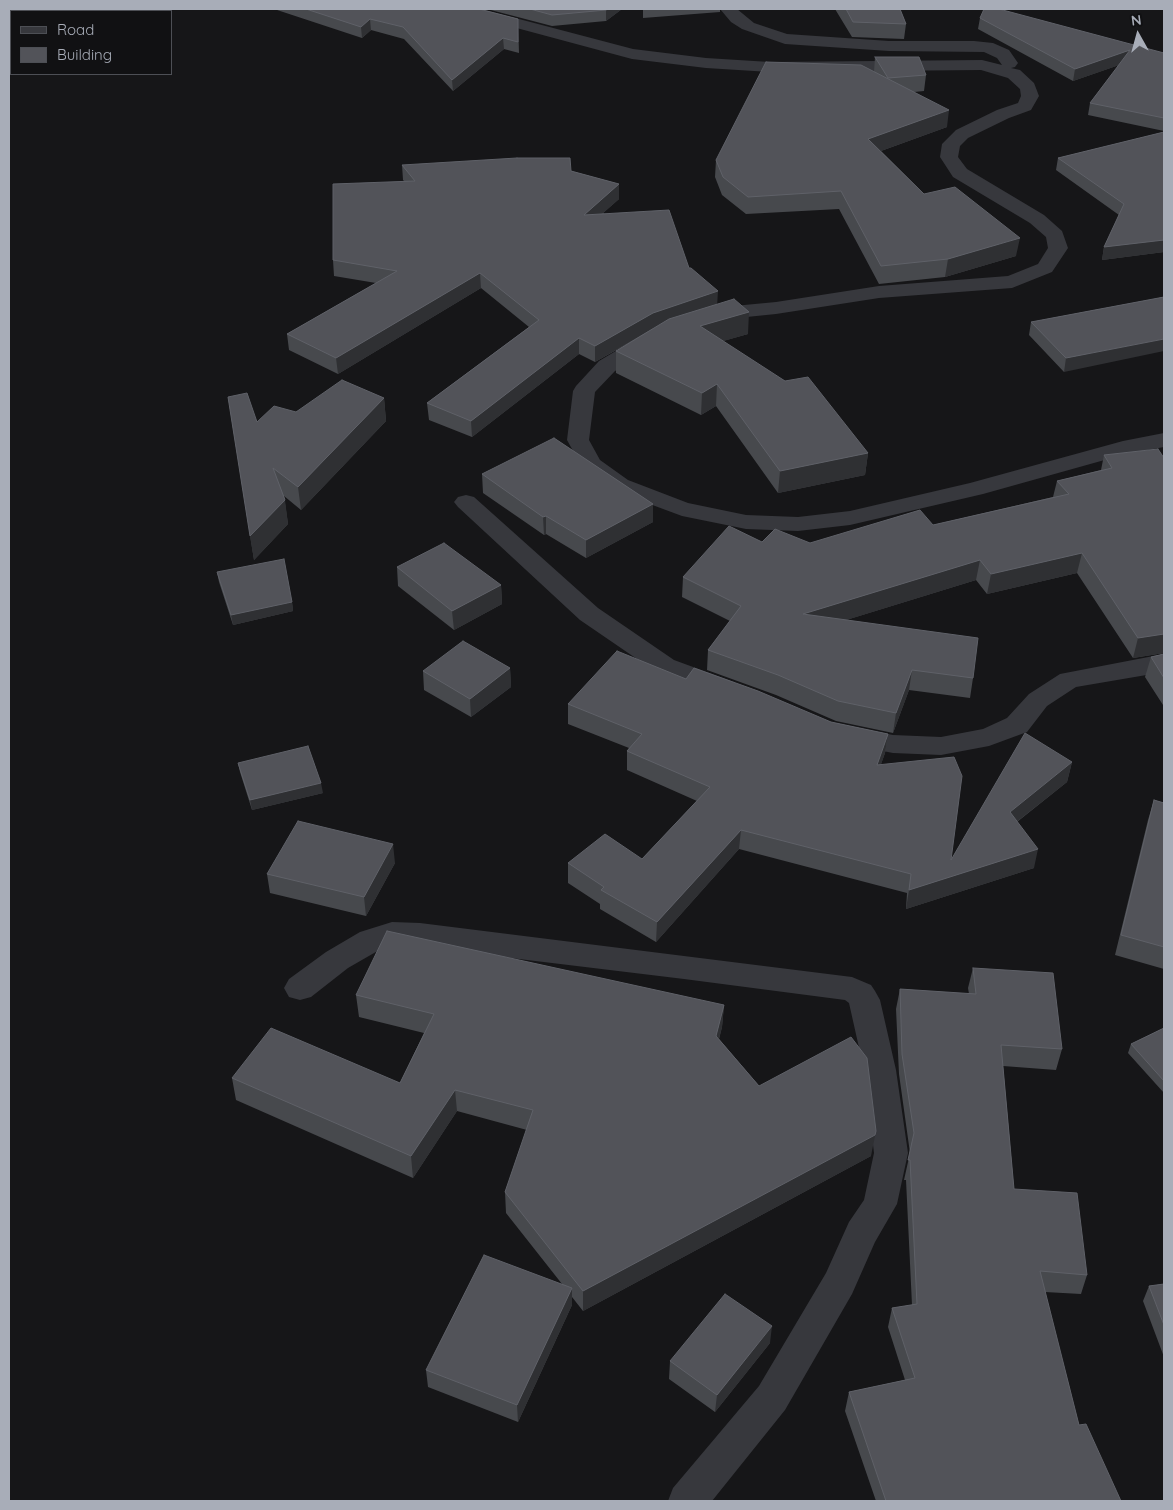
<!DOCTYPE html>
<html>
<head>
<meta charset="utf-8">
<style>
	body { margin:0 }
	#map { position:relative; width:1173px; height:1510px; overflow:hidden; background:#161618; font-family:Quicksand,sans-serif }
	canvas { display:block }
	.frame { position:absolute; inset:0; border:10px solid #a8adb8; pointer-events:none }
	.legend { position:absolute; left:10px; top:10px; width:162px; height:65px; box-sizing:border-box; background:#111113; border:1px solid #4d4f55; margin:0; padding:6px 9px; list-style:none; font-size:15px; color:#a8adb8 }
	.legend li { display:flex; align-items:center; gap:10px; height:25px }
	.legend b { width:25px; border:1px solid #4d4f55 }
	.north { position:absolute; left:1113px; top:10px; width:50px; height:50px; -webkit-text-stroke:4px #111113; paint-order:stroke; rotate:353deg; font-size:14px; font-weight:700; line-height:20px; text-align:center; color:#a8adb8 }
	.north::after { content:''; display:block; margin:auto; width:18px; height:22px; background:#a8adb8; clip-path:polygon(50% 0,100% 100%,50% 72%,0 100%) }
</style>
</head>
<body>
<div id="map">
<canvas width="1173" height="1510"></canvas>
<div class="frame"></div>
<ul class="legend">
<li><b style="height:6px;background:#37383d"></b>Road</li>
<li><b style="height:14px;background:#525359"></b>Building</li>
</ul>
<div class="north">N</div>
</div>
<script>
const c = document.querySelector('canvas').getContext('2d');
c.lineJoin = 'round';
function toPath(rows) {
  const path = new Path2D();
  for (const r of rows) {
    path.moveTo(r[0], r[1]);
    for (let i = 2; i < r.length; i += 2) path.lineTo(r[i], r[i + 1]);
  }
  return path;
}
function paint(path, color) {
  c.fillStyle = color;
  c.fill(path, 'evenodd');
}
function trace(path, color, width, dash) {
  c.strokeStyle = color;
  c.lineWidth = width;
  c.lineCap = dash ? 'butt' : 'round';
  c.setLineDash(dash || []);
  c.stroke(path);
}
paint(toPath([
	[455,9,481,9,633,49,706,58,770,62,982,60,1002,65,997,58,984,52,889,51,785,44,742,29,731,22,720,9,737,9,754,23,787,34,889,41,974,41,993,43,1009,50,1018,63,1015,67,1011,68,1020,70,1034,83,1039,96,1031,110,1009,118,968,138,960,146,958,157,967,169,1044,215,1062,231,1068,248,1052,272,1012,288,879,298,776,314,727,319,713,323,706,321,703,317,706,313,723,307,776,302,879,286,1008,276,1038,264,1048,248,1046,237,1030,223,953,177,940,157,942,144,956,130,997,110,1018,103,1021,96,1020,89,1008,78,981,70,770,72,706,68,632,59,457,12,455,9],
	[649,335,657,336,660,341,657,346,615,371,595,392,589,440,600,460,628,480,688,503,746,515,798,517,850,511,970,483,1123,441,1164,433,1164,447,1126,454,983,494,850,525,798,531,746,529,682,516,612,490,583,469,567,440,573,391,576,386,599,361,641,336,649,335],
	[466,495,474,497,598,608,674,660,734,682,738,688,734,694,725,697,716,694,656,672,580,620,458,507,454,502,458,497,466,495],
	[1164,654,1164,672,1076,687,1047,706,1027,732,989,746,941,755,893,753,842,743,838,736,842,729,852,727,893,735,941,737,983,729,1007,718,1029,694,1060,674,1164,654],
	[392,922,420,923,852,977,871,985,875,991,880,1000,896,1070,908,1153,897,1204,875,1242,852,1294,785,1410,712,1501,668,1501,673,1488,759,1386,826,1273,849,1222,864,1200,874,1153,864,1070,849,1003,845,1000,684,979,420,947,392,946,381,949,348,968,311,997,300,1000,289,997,284,988,289,979,326,952,360,932,392,922]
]), '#37383d');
paint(toPath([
	[274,9,479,9,518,19,519,53,504,49,453,91,404,39,371,30,362,38],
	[487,9,622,9,606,21,552,26],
	[643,9,720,9,720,12,643,18],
	[739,9,762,9,742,10],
	[835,9,900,9,906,24,904,39,852,37],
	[980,18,1164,53,1164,131,1088,115,1090,103,1119,65,1073,81,978,29],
	[875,57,926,75,924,91,914,92,947,127,881,151,924,194,1016,256,945,277,879,284,839,209,746,214,722,195,715,177,716,160,874,72],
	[1164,132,1164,252,1102,260,1104,247,1119,215,1056,170,1058,158],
	[402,165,571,171,619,184,619,199,603,213,689,268,717,304,748,334,723,341,868,453,865,475,778,493,716,406,701,415,616,373,616,351,636,339,595,362,579,354,472,437,429,420,427,403,529,327,481,288,338,374,289,350,287,334,376,283,334,276,333,260,404,181,403,180],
	[1164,297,1064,372,1029,335,1031,322],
	[228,397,257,422,296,412,384,398,386,421,301,510,284,496,288,524,254,560],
	[1104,455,1164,458,1164,653,1133,658,1077,573,987,594,976,580,846,620,973,678,970,698,909,690,893,733,836,721,776,695,707,670,708,650,730,621,682,597,683,577,762,542,810,543,933,525,1053,497,1057,481,1101,470],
	[482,474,653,504,653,522,586,558,546,534,544,535,483,493],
	[397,567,501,585,502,604,454,630,398,586],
	[217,572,292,602,293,611,233,625,219,582],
	[1164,654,1164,705,1163,705,1145,677,1151,657],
	[510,668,511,687,471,717,424,690,423,671],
	[686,679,831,722,888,734,885,753,881,764,951,860,1072,762,1067,782,1017,822,1034,868,906,909,907,893,739,849,656,942,600,909,600,904,568,883,568,863,642,859,697,801,627,770,627,751,629,748,568,724,568,704],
	[238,763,323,793,252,810,240,772],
	[1154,800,1164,803,1164,969,1115,955,1148,820],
	[395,863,366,916,270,893,267,874],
	[973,968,1062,1049,1056,1070,1003,1066,1014,1189,1087,1275,1081,1294,1045,1292,1079,1425,1121,1501,876,1501,845,1411,849,1392,905,1380,888,1327,892,1308,912,1305,906,1180,904,1180,910,1153,899,1074,896,1009,900,989,969,994,968,988],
	[356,995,724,1005,722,1027,719,1039,759,1086,871,1156,583,1311,572,1297,572,1305,518,1422,428,1387,426,1370,562,1284,506,1213,505,1192,527,1130,457,1111,413,1178,236,1100,232,1078,400,1083,424,1033,359,1017],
	[1164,1028,1164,1093,1128,1053,1131,1044],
	[1164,1284,1164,1357,1143,1301,1149,1286],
	[770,1343,715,1412,669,1379,670,1361]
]), '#47494d');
paint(toPath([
	[608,9,622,9,606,21,606,10],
	[370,19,371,30,362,38,361,27],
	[503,38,504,49,453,91,452,80],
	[1130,50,1128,62,1073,81,1075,69],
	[949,110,947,127,867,156,868,139],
	[619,184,619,199,584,230,584,215],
	[1020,238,1016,256,945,277,948,259],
	[1164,240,1164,252,1102,260,1104,247],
	[480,273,481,288,338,374,336,358],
	[718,291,717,307,652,329,595,362,595,346,653,313],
	[749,312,748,334,699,348,700,326],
	[579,338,579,354,472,437,471,421],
	[1164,339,1164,351,1064,372,1066,358],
	[717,384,716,406,701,415,702,393],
	[384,398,386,421,301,510,298,487],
	[868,453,865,475,778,493,780,471],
	[285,500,288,524,254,560,250,536],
	[653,504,653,522,586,558,586,540],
	[546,516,546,534,544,535,543,517],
	[1082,553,1077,573,987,594,991,574],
	[980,560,976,580,801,634,803,614],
	[501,585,502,604,454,630,452,611],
	[292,602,293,611,233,625,231,615],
	[1164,634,1164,653,1133,658,1138,638],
	[510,668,511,687,471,717,470,699],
	[912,670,909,690,893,733,896,713],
	[888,734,885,753,874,784,877,765],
	[1072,762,1067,782,1005,831,1010,812],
	[321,783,323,793,252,810,250,800],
	[741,830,739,849,656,942,657,922],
	[393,844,395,863,366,916,364,897],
	[1038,849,1034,868,906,909,909,890],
	[724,1005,722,1027,714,1058,716,1036],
	[455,1090,457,1111,413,1178,411,1156],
	[876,1131,871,1156,583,1311,583,1291],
	[572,1288,572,1305,518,1422,517,1405],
	[772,1326,770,1343,715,1412,717,1395]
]), '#2f3033');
const building = toPath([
	[306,9,479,9,518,19,518,42,503,38,452,80,403,27,370,19,361,27,306,9],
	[530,9,608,9,606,10,552,15,530,9],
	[846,9,900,9,906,24,853,22,846,9],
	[984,9,999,9,1164,53,1164,118,1090,103,1130,50,1075,69,980,18,984,9],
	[875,57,919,57,926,75,888,78,875,57],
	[766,62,861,65,949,110,868,139,924,194,955,187,1020,238,948,259,881,266,841,191,748,197,723,177,716,160,766,62],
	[1164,132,1164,240,1104,247,1124,204,1058,158,1164,132],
	[517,158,570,158,571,171,619,184,584,215,669,210,689,268,691,268,718,291,653,313,595,346,579,338,471,421,427,403,539,320,480,273,336,358,287,334,397,271,333,260,333,184,415,181,402,165,517,158],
	[1164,297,1164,339,1066,358,1031,322,1164,297],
	[734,299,749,312,700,326,785,381,808,377,868,453,780,471,717,384,702,393,616,351,669,319,734,299],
	[342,380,384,398,298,487,273,468,285,500,250,536,228,397,247,393,257,422,274,406,296,412,342,380],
	[554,438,653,504,586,540,546,516,543,517,482,474,554,438],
	[1158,449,1164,458,1164,634,1138,638,1082,553,991,574,980,560,803,614,978,638,973,678,912,670,896,713,838,701,778,675,708,650,741,606,683,577,729,526,762,542,775,529,810,543,920,510,933,525,1069,494,1057,481,1112,468,1104,455,1158,449],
	[444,543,501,585,452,611,397,567,444,543],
	[284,559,292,602,231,615,217,572,284,559],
	[463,641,510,668,470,699,423,671,463,641],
	[617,651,686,679,694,668,758,691,831,722,888,734,877,765,954,757,962,776,951,860,1025,733,1072,762,1010,812,1038,849,909,890,911,874,741,830,657,922,601,890,604,887,568,863,605,834,642,859,710,787,627,751,642,734,568,704,617,651],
	[1164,654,1164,678,1151,657,1164,654],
	[308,746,321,783,250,800,238,763,308,746],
	[1154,800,1164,803,1164,947,1121,935,1154,800],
	[298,821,393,844,364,897,267,874,298,821],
	[387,931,724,1005,716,1036,759,1086,851,1037,867,1058,876,1131,875,1135,583,1291,505,1192,533,1110,455,1090,411,1156,232,1078,271,1028,400,1083,434,1014,356,995,387,931],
	[973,968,1053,973,1062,1049,1001,1045,1014,1189,1077,1193,1087,1275,1040,1271,1079,1425,1086,1424,1121,1501,886,1501,849,1392,915,1378,892,1308,917,1304,910,1160,908,1160,914,1133,902,1054,900,989,976,994,973,968],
	[1164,1028,1164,1081,1131,1044,1164,1028],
	[484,1255,572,1288,517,1405,426,1370,484,1255],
	[1164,1284,1164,1325,1149,1286,1164,1284],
	[725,1294,772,1326,717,1395,670,1361,725,1294]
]);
paint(building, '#525359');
trace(building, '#5f6168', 1);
</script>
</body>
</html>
